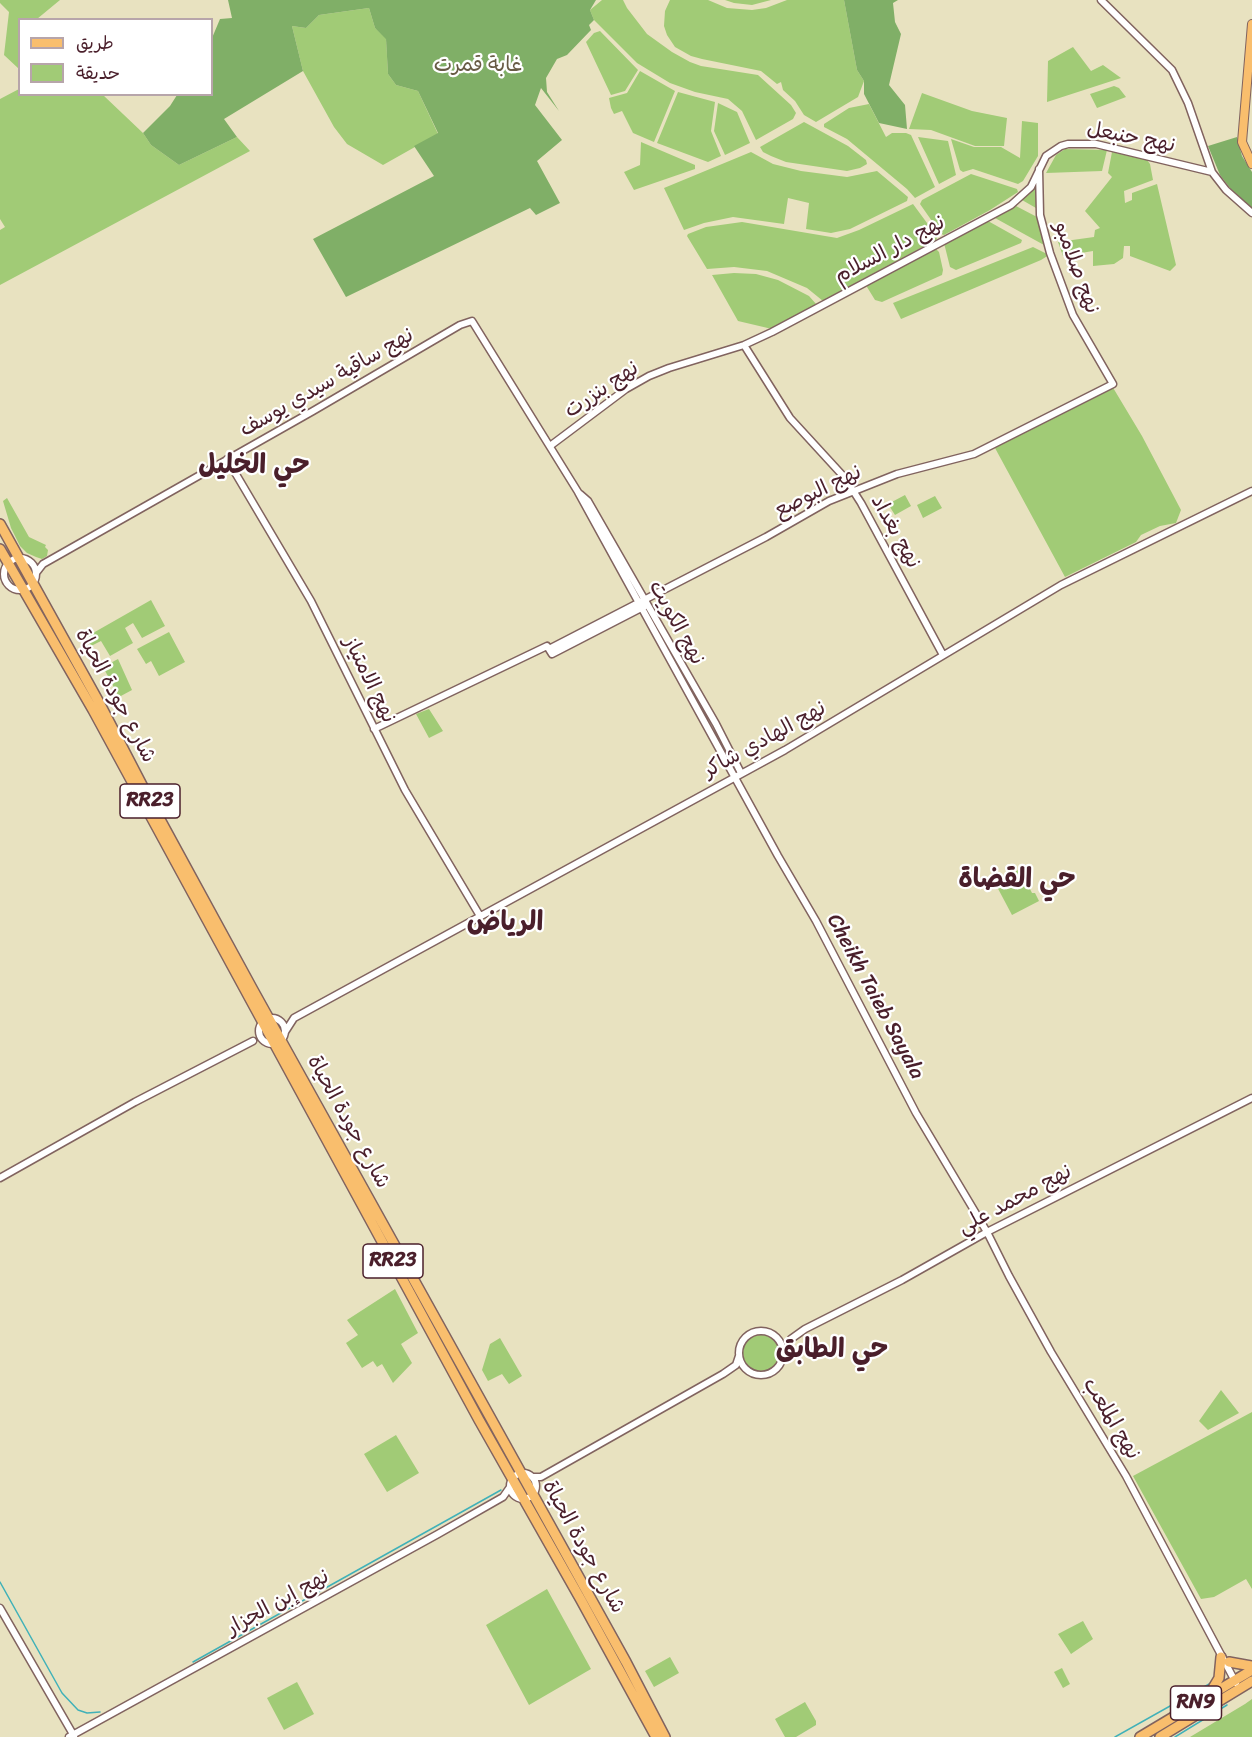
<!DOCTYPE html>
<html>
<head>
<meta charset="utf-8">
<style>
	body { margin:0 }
	#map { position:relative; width:1252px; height:1737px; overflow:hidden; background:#e8e2c0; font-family:Sriracha,"Playpen Sans Arabic",sans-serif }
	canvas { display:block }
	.legend { position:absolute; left:18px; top:18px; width:195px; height:78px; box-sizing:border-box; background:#fff; border:2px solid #b7a5aa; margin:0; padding:8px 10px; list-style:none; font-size:18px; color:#4a1f2b }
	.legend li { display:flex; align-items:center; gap:12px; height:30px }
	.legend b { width:30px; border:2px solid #b7a5aa }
</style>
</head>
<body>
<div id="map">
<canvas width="1252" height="1737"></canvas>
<ul class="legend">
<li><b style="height:8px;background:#f9be6d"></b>طريق</li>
<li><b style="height:16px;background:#a1cb76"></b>حديقة</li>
</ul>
</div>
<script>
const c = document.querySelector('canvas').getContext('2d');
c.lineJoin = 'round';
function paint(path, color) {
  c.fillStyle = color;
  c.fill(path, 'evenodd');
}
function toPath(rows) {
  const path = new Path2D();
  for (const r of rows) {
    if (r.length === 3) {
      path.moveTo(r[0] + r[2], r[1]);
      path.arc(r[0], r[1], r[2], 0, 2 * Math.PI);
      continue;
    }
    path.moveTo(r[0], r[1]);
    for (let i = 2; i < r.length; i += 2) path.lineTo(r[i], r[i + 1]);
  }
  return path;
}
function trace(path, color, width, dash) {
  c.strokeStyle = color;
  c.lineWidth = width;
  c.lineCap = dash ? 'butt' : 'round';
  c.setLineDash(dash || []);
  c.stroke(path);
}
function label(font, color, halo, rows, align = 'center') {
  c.font = font + ' Sriracha,"Playpen Sans Arabic",sans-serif';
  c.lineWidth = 4.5;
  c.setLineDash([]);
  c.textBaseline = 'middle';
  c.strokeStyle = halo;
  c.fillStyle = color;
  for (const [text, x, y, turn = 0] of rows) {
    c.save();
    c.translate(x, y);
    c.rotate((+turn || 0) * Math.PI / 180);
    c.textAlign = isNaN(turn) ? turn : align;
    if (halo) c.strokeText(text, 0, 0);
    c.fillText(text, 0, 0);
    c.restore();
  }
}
paint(toPath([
	[0,0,60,0,37,19,20,20,19,69,4,55,9,12,0,3],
	[602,0,623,0,627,8,647,34,672,52,690,62,701,66,758,75,791,105,796,113,793,119,756,140,742,111,728,99,695,92,670,83,637,63,594,20,590,10],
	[670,0,708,0,727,8,752,10,766,8,787,0,844,0,857,70,864,81,858,97,816,122,804,115,795,101,783,90,781,82,777,84,761,71,702,59,691,56,675,47,667,35,664,26,665,11],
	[725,0,771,0,752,5,734,3],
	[369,8,375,28,386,38,388,74,396,85,418,91,438,134,383,165,347,144,334,127,303,71,292,26,306,28,319,15],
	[600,31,638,70,625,91,611,95,586,42,594,33],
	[1073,47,1091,71,1103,65,1121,78,1047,102,1048,61],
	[640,71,675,91,654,142,633,133,622,111,614,114,611,108,609,98,627,93],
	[1114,86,1119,88,1126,97,1097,108,1090,94],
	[19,89,20,94,103,95,143,133,151,145,179,165,237,137,250,151,0,285,0,230,5,227,0,219,0,99],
	[678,92,715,102,711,131,721,156,708,162,657,143],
	[922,93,972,111,1007,118,1004,146,975,146,931,130,909,129],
	[718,103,737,112,750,143,725,155,714,131],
	[869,104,886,137,892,133,906,133,911,135,935,187,915,198,907,189,847,139,824,127,824,124,849,108],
	[1022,121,1038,123,1038,156,1023,181,1018,184,973,169,963,172,960,170,951,139,974,147,1001,147,1020,158],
	[804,122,848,146,866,160,867,164,860,168,847,171,786,162,771,156,763,152,760,147],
	[918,137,948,141,956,175,939,184],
	[641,142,695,165,695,169,634,190,624,172,640,165],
	[1065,149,1107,150,1102,171,1046,173,1056,155],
	[751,152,773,164,801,171,847,177,877,171,908,197,907,201,850,229,831,233,806,229,809,203,788,198,784,224,733,217,704,223,684,230,664,188],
	[1112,152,1147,160,1150,164,1153,180,1124,191,1125,203,1132,200,1132,193,1157,184,1176,265,1170,271,1130,256,1130,246,1124,246,1123,258,1114,264,1093,266,1093,251,1063,256,1058,242,1094,237,1095,230,1100,228,1085,211,1112,177,1108,173],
	[971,174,1017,189,1018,192,990,210,944,235,941,234,920,204,922,200],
	[1035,187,1038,188,1038,207,1036,208,1022,200],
	[913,204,927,223,937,238,936,240,823,301,807,288,767,271,734,267,707,269,687,236,688,234,706,227,742,222,837,238,859,230],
	[1016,206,1037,217,1044,245,995,218],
	[988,221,1022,240,1021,243,956,270,950,267,944,243],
	[1033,247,1049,255,1041,260,901,319,893,303],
	[935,248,939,252,943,270,942,275,882,302,875,300,867,287,868,283],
	[734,273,756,274,778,280,809,296,817,305,772,329,738,321,712,275],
	[1112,386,1142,436,1181,510,1176,523,1160,526,1141,535,1136,542,1065,577,995,448,1027,429],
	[905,495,911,506,895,515,888,504],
	[935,496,942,508,923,518,917,505],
	[7,498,29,537,46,545,45,547,48,550,47,556,42,559,36,557,27,553,20,546,11,528,3,501],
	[151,600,165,626,142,638,133,623,125,628,133,643,110,656,101,641,91,646,86,637],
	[169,632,185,662,159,676,151,661,146,664,137,649],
	[118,659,132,690,119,697,103,667],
	[429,709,443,731,429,738,416,714],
	[1020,869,1032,893,1035,893,1039,901,1012,915,995,883],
	[395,1289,418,1333,401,1344,412,1363,393,1383,382,1364,377,1367,373,1361,362,1368,346,1343,358,1335,347,1320],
	[761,1353,18],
	[500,1338,522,1376,509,1384,502,1374,488,1381,482,1370,490,1344],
	[1221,1390,1239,1413,1208,1430,1199,1421],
	[1252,1412,1252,1589,1246,1579,1214,1597,1201,1599,1133,1476],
	[396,1435,419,1473,387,1492,364,1454],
	[547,1589,591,1669,529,1705,486,1625],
	[1083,1621,1093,1639,1071,1654,1058,1634],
	[670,1657,679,1673,654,1687,645,1671],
	[1062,1668,1070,1684,1063,1688,1054,1672],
	[297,1682,314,1714,284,1730,267,1698],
	[1252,1699,1252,1737,1190,1737,1245,1704],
	[805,1702,816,1721,816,1725,796,1737,785,1737,775,1719]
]), '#a1cb76');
paint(toPath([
	[228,0,596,0,590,10,594,20,589,25,591,30,567,55,557,59,546,78,547,92,559,111,541,88,535,105,562,140,537,161,560,203,536,215,530,208,346,297,313,239,434,176,414,146,438,133,418,91,396,85,388,74,386,39,375,28,369,8,319,15,306,28,292,26,303,71,224,119,237,137,179,165,151,145,143,133,170,106,177,95,212,94,212,38,220,19,232,18],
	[844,0,898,0,893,3,895,22,901,34,889,85,905,105,907,129,879,123,864,94,864,81,857,70],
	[1237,137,1242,156,1252,172,1252,208,1230,188,1220,175,1208,146]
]), '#80af67');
trace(toPath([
	[0,1582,62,1693,78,1710,87,1713,100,1712],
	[193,1662,501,1490],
	[1115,1737,1211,1683],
	[1175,1737,1227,1705]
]), '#40b1b8', 1.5);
const minor = toPath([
	[1101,0,1172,70,1188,103,1212,172,1226,190,1252,213],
	[744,345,790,418,845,478,861,503,943,655],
	[550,446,626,389,649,376,669,368,744,345,772,332,1011,205,1031,187,1046,156,1061,146,1068,144,1096,144,1212,172],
	[227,459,311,601,405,790,480,916],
	[580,494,588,501,716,724,741,773],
	[20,574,16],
	[36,573,43,564,313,411,460,325,472,321,578,492,778,856,816,921,916,1113,987,1232,1009,1276,1051,1352,1126,1476,1236,1683],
	[549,649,766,537,829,501,897,474,974,454,1113,384,1073,315,1050,253,1040,215,1039,169],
	[374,729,547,646,552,654,645,606],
	[272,1031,13],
	[285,1032,294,1018,785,750,1061,585,1252,491],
	[0,1178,135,1102,253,1041],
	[761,1353,22],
	[783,1355,791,1339,805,1329,902,1280,987,1232,1252,1098],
	[523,1486,13],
	[532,1477,541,1477,723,1374,736,1365,739,1356],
	[0,1608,74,1736],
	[69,1737,438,1534,503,1497,510,1487]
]);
const major = toPath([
	[1252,24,1242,142,1252,164]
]);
const highway = toPath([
	[0,524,101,706,156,812,253,990,626,1662,665,1737],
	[0,549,93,710,479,1420,581,1600,656,1737],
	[1229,1662,1252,1666],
	[1210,1693,1219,1678,1221,1657],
	[1140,1737,1252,1670],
	[1160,1737,1252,1681]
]);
trace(minor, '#81635f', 9);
trace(major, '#81635f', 10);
trace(highway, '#81635f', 12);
trace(minor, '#fff', 6);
trace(major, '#f9be6d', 8);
trace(highway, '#f9be6d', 9);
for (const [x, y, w] of [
	[150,801,60],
	[393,1261,60],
	[1196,1703,51]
]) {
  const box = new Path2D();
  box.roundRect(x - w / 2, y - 17, w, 34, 4.5);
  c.fillStyle = '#fff';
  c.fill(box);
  trace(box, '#4a1f2b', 1.5);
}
label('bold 20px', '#4a1f2b', null, [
	["RR23",150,801],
	["RR23",393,1261],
	["RN9",1196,1703]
]);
label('21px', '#685b45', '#fff', [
	["غابة قمرت",478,66]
]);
label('21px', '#4a1f2b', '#fff', [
	["نهج حنبعل",1131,138,11],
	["نهج دار السلام",890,250,-28],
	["نهج صلامبو",1076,268,70],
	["نهج ساقية سيدي يوسف",327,383,-30],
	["نهج بنزرت",602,390,-34],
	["نهج البوصع",818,492,-26],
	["نهج بغداد",895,532,61],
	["نهج الكويت",676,623,61],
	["نهج الامتياز",369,680,64],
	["شارع جودة الحياة",115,696,62],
	["نهج الهادي شاكر",765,740,-29],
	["Cheikh Taieb Sayala",875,997,62],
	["شارع جودة الحياة",348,1122,61],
	["نهج محمد علي",1015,1200,-28],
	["نهج الملعب",1111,1419,59],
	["شارع جودة الحياة",583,1547,61],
	["نهج إبن الجزار",278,1603,-29]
]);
label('bold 27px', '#4a1f2b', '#fff', [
	["حي الخليل",254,466],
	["حي القضاة",1017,880],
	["الرياض",505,923],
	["حي الطابق",832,1350]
]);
</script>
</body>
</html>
